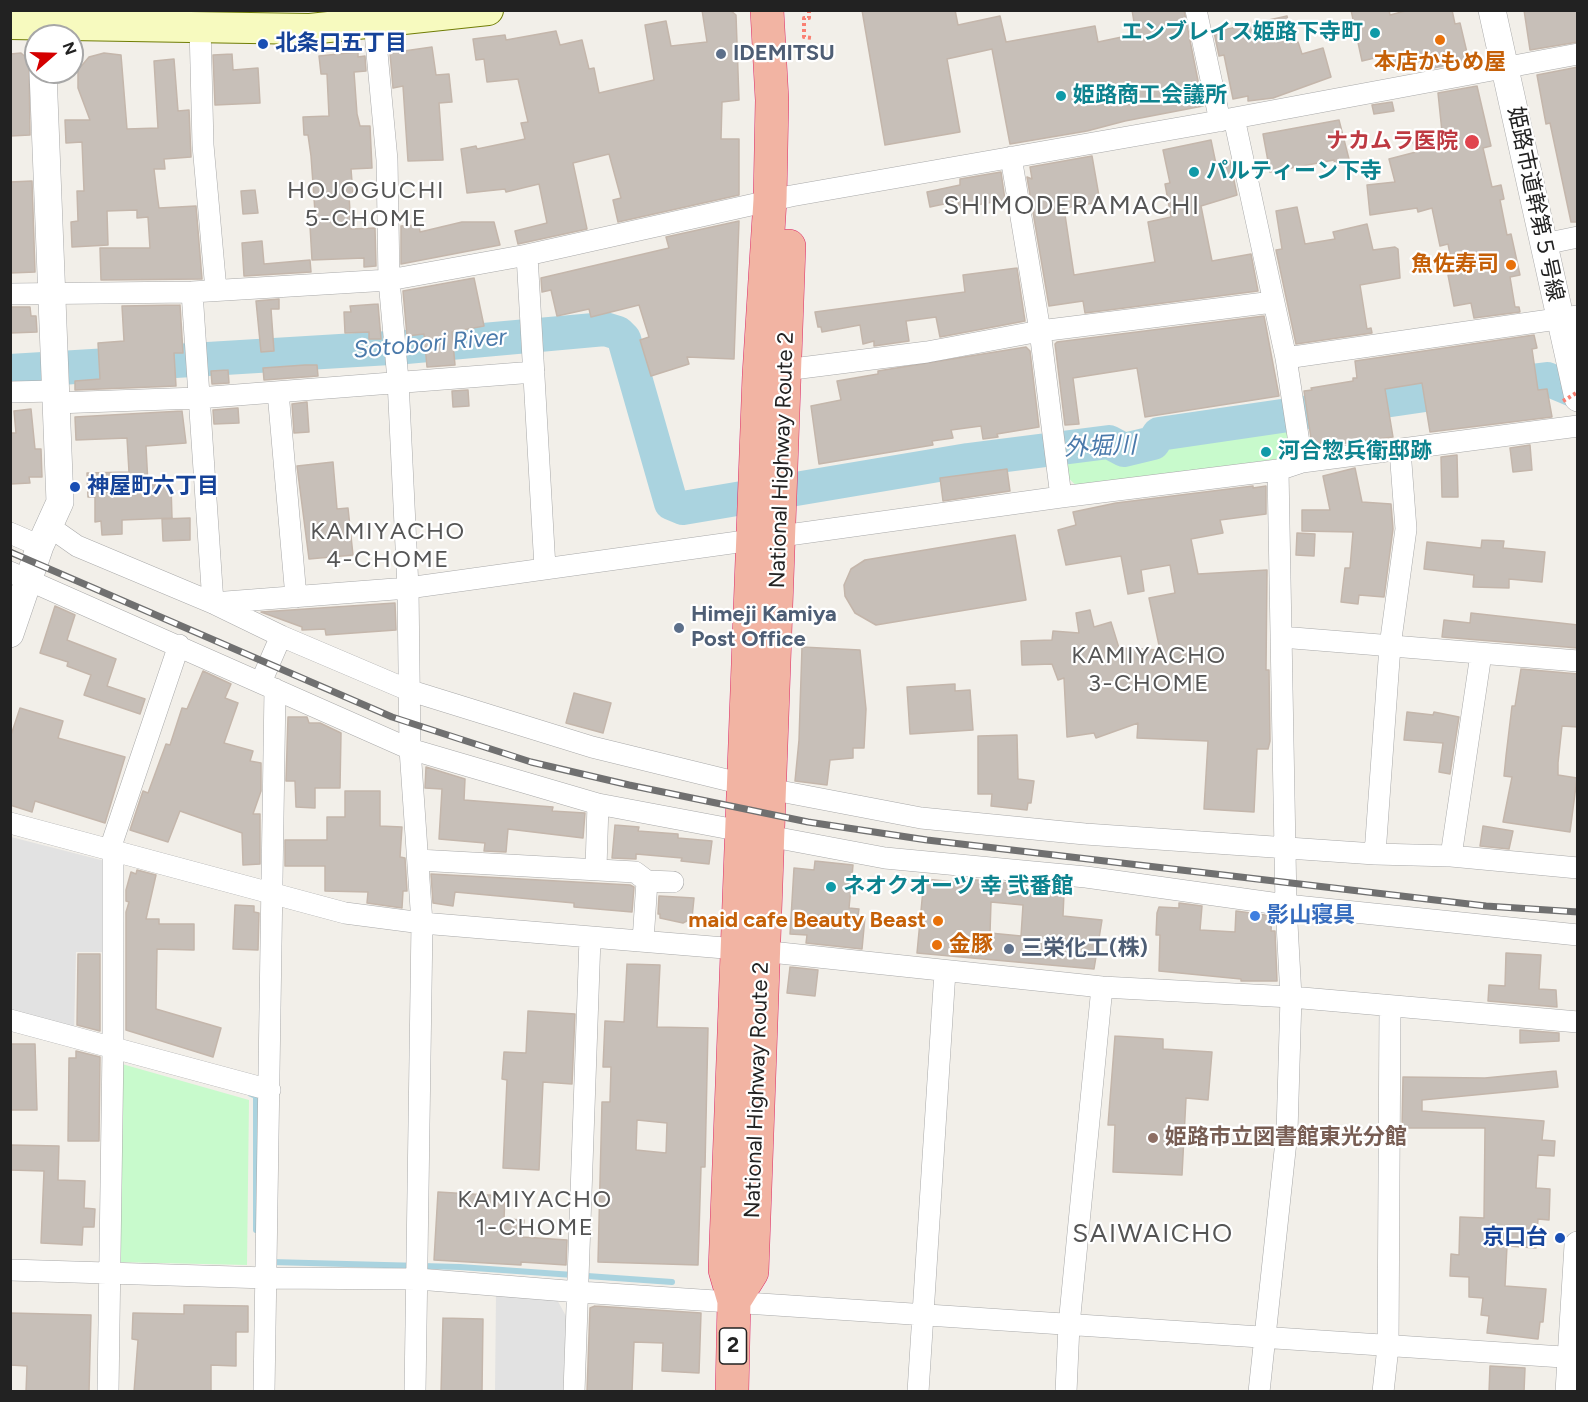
<!DOCTYPE html>
<html>
<head>
<meta charset="utf-8">
<style>
	body { margin:0 }
	#map { position:relative; width:1588px; height:1402px; overflow:hidden; background:#f2efe9; font-family:Figtree,sans-serif }
	canvas { display:block }
	.frame { position:absolute; inset:0; border:12px solid #222; pointer-events:none }
	.north { position:absolute; left:24px; top:24px; width:60px; height:60px; box-sizing:border-box; background:#fff; border:2px solid #a7a7a7; border-radius:50%; rotate:70deg; font-size:16px; font-weight:700; line-height:24px; text-align:center; color:#222 }
	.north::after { content:''; display:block; margin:auto; width:21px; height:27px; background:#d40000; clip-path:polygon(50% 0,100% 100%,50% 72%,0 100%) }
</style>
</head>
<body>
<div id="map">
<canvas width="1588" height="1402"></canvas>
<div class="frame"></div>
<div class="north">N</div>
</div>
<script>
const c = document.querySelector('canvas').getContext('2d');
c.lineJoin = 'round';
function paint(path, color) {
  c.fillStyle = color;
  c.fill(path, 'evenodd');
}
function toPath(rows) {
  const path = new Path2D();
  for (const r of rows) {
    path.moveTo(r[0], r[1]);
    for (let i = 2; i < r.length; i += 2) path.lineTo(r[i], r[i + 1]);
  }
  return path;
}
function trace(path, color, width, dash) {
  c.strokeStyle = color;
  c.lineWidth = width;
  c.lineCap = dash ? 'butt' : 'round';
  c.setLineDash(dash || []);
  c.stroke(path);
}
function label(font, color, halo, rows, align = 'center') {
  c.font = font + ' Figtree,"Noto Sans JP",sans-serif';
  c.lineWidth = 4.5;
  c.setLineDash([]);
  c.textBaseline = 'middle';
  c.strokeStyle = halo;
  c.fillStyle = color;
  for (const [text, x, y, turn = 0] of rows) {
    c.save();
    c.translate(x, y);
    c.rotate((+turn || 0) * Math.PI / 180);
    c.textAlign = isNaN(turn) ? turn : align;
    if (halo) c.strokeText(text, 0, 0);
    c.fillText(text, 0, 0);
    c.restore();
  }
}
paint(toPath([
	[1285,407,1290,442,1278,459,1078,487,1068,478,1062,442],
	[122,1064,249,1100,247,1265,115,1262]
]), '#c8facc');
paint(toPath([
	[11,837,109,862,108,952,76,952,74,1033,11,1014],
	[496,1294,555,1296,566,1316,563,1391,495,1391]
]), '#e2e2e2');
trace(toPath([
	[251,1094,256,1096,256,1230],
	[271,1262,460,1267,672,1282]
]), '#aad3df', 6);
trace(toPath([
	[10,371,406,347,605,329,618,333,624,339,671,503,683,508,968,460,1109,442,1124,450,1153,443,1159,434,1466,389,1547,379,1578,392]
]), '#aad3df', 34);
const building = toPath([
	[702,10,730,10,736,15,739,100,722,102,721,139,739,139,739,195,618,222,613,200,621,198,609,154,573,163,587,229,518,244,515,231,547,223,539,184,506,192,505,189,467,193,461,149,476,146,477,149,525,139,521,123,528,122,518,79,487,82,484,59,476,60,473,39,505,35,506,40,556,31,560,45,582,40,589,69,594,68,599,93,654,80,645,25,666,21,671,46,707,42,702,10],
	[862,10,955,10,958,25,1000,16,1006,42,1095,26,1098,42,1136,34,1132,10,1184,10,1203,106,1125,121,1087,131,1010,144,992,49,947,59,960,132,885,145,862,10],
	[1351,10,1389,10,1390,15,1409,10,1452,10,1455,24,1460,23,1469,61,1433,68,1432,64,1422,66,1421,61,1386,69,1383,56,1362,61,1351,10],
	[1524,10,1578,10,1578,42,1530,50,1524,10],
	[1287,16,1292,43,1298,42,1302,54,1323,48,1331,77,1273,98,1248,101,1248,96,1233,99,1224,55,1219,56,1214,32,1287,16],
	[432,47,436,75,449,74,452,102,439,103,443,160,408,161,403,86,393,88,390,53,432,47],
	[358,52,358,57,365,56,366,71,354,72,357,114,360,126,370,126,372,168,351,169,353,195,349,195,351,229,375,228,376,266,364,267,364,258,312,260,310,226,316,226,311,156,308,135,304,135,303,117,329,116,327,74,321,74,319,56,358,52],
	[21,53,29,60,30,135,10,136,10,54,21,53],
	[104,53,121,55,127,129,158,128,154,61,174,59,178,111,189,110,191,157,164,159,165,169,154,169,157,194,159,208,196,206,202,279,101,280,100,248,150,248,148,217,137,218,137,210,107,211,108,245,72,247,71,222,78,221,77,191,84,191,82,142,66,143,65,120,90,120,78,88,78,70,89,57,104,53],
	[232,54,233,70,258,68,260,103,215,105,213,55,232,54],
	[1578,67,1578,222,1571,222,1550,123,1546,124,1537,75,1578,67],
	[1477,86,1491,146,1483,148,1492,187,1501,185,1504,199,1500,200,1507,235,1511,234,1520,275,1510,277,1515,307,1519,307,1520,312,1474,318,1471,303,1454,306,1448,275,1454,274,1448,244,1440,246,1432,208,1418,212,1417,208,1370,215,1367,185,1395,182,1389,159,1416,152,1413,142,1417,138,1442,132,1438,93,1477,86],
	[1392,102,1394,111,1374,114,1372,105,1392,102],
	[1339,120,1350,163,1335,166,1334,160,1270,172,1263,134,1339,120],
	[1211,140,1216,164,1230,161,1237,195,1201,206,1212,261,1251,254,1258,291,1085,313,1083,301,1049,306,1027,177,1032,179,1030,167,1092,156,1100,202,1064,208,1074,275,1155,262,1148,222,1171,217,1165,184,1170,183,1163,150,1211,140],
	[1001,172,1005,200,959,208,958,201,930,207,927,192,960,185,960,179,1001,172],
	[32,181,35,272,10,273,10,182,32,181],
	[255,190,258,213,243,214,241,191,255,190],
	[1297,207,1305,244,1335,239,1333,232,1367,224,1373,250,1395,247,1398,249,1400,278,1360,285,1367,329,1371,328,1372,333,1296,344,1276,250,1282,249,1276,211,1297,207],
	[739,221,734,359,687,357,689,364,651,376,640,340,649,337,639,305,591,317,589,309,557,316,551,290,542,292,541,278,669,248,666,237,739,221],
	[462,222,494,222,500,245,401,264,401,226,419,225,420,232,462,222],
	[262,241,264,264,310,260,311,272,244,276,242,243,262,241],
	[1017,268,1025,321,940,337,936,317,906,321,909,341,874,346,874,341,863,344,860,325,822,332,821,327,818,327,815,312,965,292,963,275,1017,268],
	[474,278,484,326,452,332,455,365,427,367,424,334,407,336,403,291,474,278],
	[279,299,279,309,271,309,274,351,261,352,256,301,279,299],
	[378,304,381,339,369,339,369,332,345,333,344,312,351,312,350,306,378,304],
	[180,305,183,353,174,353,176,386,75,390,75,381,100,379,98,343,124,341,122,306,180,305],
	[10,307,30,307,31,316,36,316,37,332,10,333,10,307],
	[1264,316,1279,396,1145,417,1137,368,1073,378,1079,424,1065,425,1055,344,1057,342,1264,316],
	[1534,335,1537,348,1532,349,1538,390,1547,389,1552,417,1430,432,1422,383,1385,389,1393,437,1315,447,1312,445,1304,391,1312,390,1311,388,1353,381,1353,378,1357,378,1355,361,1534,335],
	[1026,347,1030,351,1039,427,997,434,998,437,983,439,981,426,951,430,953,438,932,441,933,445,819,464,811,406,841,400,837,381,878,374,878,371,1026,347],
	[305,365,317,365,318,376,264,380,263,368,305,365],
	[228,370,229,383,212,384,211,371,228,370],
	[468,390,469,406,453,407,452,391,468,390],
	[307,402,309,432,294,433,292,404,307,402],
	[238,408,239,423,214,424,213,410,238,408],
	[31,409,35,449,41,449,42,477,29,477,30,483,10,484,10,433,16,433,14,411,31,409],
	[182,411,186,443,146,446,148,485,171,485,172,518,122,520,122,534,102,535,101,521,95,522,95,497,88,497,87,473,129,472,127,438,76,440,75,417,182,411],
	[1530,445,1532,470,1513,472,1510,448,1530,445],
	[1457,455,1458,497,1442,497,1441,457,1457,455],
	[333,462,337,509,348,508,353,555,309,559,297,466,333,462],
	[1355,468,1362,502,1391,504,1393,529,1384,597,1359,595,1358,604,1341,602,1345,568,1350,568,1353,532,1302,531,1302,510,1330,510,1323,476,1355,468],
	[1007,469,1010,491,943,501,940,478,1007,469],
	[1253,486,1253,488,1266,486,1266,514,1220,520,1223,533,1191,539,1198,574,1267,570,1266,670,1269,670,1270,741,1268,749,1257,749,1254,812,1204,809,1208,741,1137,738,1138,723,1096,738,1094,733,1067,737,1064,678,1058,680,1052,664,1022,665,1021,641,1052,640,1053,631,1079,633,1076,613,1090,610,1094,627,1111,622,1119,648,1160,650,1149,598,1175,593,1170,565,1141,570,1144,591,1128,594,1121,556,1066,565,1058,530,1076,525,1073,512,1116,503,1253,486],
	[190,518,190,540,163,541,162,519,190,518],
	[1297,533,1315,534,1314,556,1296,555,1297,533],
	[1015,535,1026,600,876,625,855,613,845,596,844,585,851,569,865,560,1015,535],
	[1482,540,1504,541,1503,548,1545,552,1542,582,1509,579,1509,588,1473,587,1474,575,1424,569,1427,542,1481,548,1482,540],
	[395,603,396,630,326,635,325,629,302,630,302,627,261,612,395,603],
	[55,606,75,615,67,640,116,659,107,686,145,699,140,714,84,695,91,675,67,666,68,662,40,653,55,606],
	[1471,613,1578,625,1578,648,1442,637,1444,620,1470,623,1471,613],
	[802,647,860,650,866,709,864,748,853,748,853,758,830,760,827,785,795,781,799,740,802,647],
	[1521,669,1578,674,1578,727,1562,726,1558,763,1558,775,1577,778,1570,832,1503,822,1512,777,1504,776,1506,756,1512,706,1515,706,1521,669],
	[203,671,231,684,225,698,238,703,224,743,253,751,250,761,261,763,261,791,253,814,260,814,260,864,243,865,242,833,180,811,168,842,130,830,143,791,148,793,166,744,170,745,182,708,187,709,203,671],
	[955,684,955,691,970,690,973,730,910,734,907,687,955,684],
	[574,693,611,703,603,733,566,723,574,693],
	[20,708,63,721,58,738,125,757,105,823,35,801,32,812,10,805,10,738,20,708],
	[1407,712,1433,715,1434,712,1459,717,1450,774,1439,772,1443,743,1404,740,1407,712],
	[288,717,307,717,309,723,320,723,341,733,340,788,315,788,315,808,296,807,295,781,286,781,288,717],
	[1017,735,1018,779,1034,781,1031,803,1028,803,1027,810,991,806,992,794,978,794,978,736,1017,735],
	[426,767,465,779,464,800,553,807,552,811,585,813,583,838,508,829,506,852,484,851,485,843,439,839,442,789,425,788,426,767],
	[345,791,380,791,380,826,402,827,400,857,405,858,407,891,403,891,402,908,367,903,368,892,325,891,325,866,285,866,285,840,327,840,327,817,345,817,345,791],
	[615,825,639,827,638,831,678,834,678,838,712,841,709,864,681,861,682,858,636,854,636,859,612,858,615,825],
	[1483,826,1513,831,1509,849,1480,846,1483,826],
	[815,861,853,865,849,908,859,909,858,916,865,917,862,949,806,943,807,935,790,934,794,868,814,870,815,861],
	[137,870,156,875,146,919,159,919,159,924,194,924,194,950,157,949,156,1009,221,1028,213,1057,126,1030,126,912,129,902,126,901,126,890,131,872,136,874,137,870],
	[431,874,630,885,634,887,632,912,574,907,574,903,455,892,453,906,433,903,431,874],
	[957,878,1058,888,1058,892,1064,893,1063,916,1102,920,1094,969,917,953,924,879,956,882,957,878],
	[991,902,1023,905,1021,936,990,933,991,902],
	[659,896,694,898,692,918,683,923,660,918,660,914,658,914,659,896],
	[1179,903,1202,906,1200,930,1235,932,1236,911,1272,916,1271,931,1275,931,1277,981,1241,981,1241,979,1159,971,1160,935,1156,935,1157,913,1159,907,1179,908,1179,903],
	[235,905,254,906,254,912,259,913,258,950,233,949,235,905],
	[1506,953,1541,955,1539,989,1556,990,1557,1007,1488,1001,1489,985,1505,986,1506,953],
	[78,954,100,954,100,1031,77,1025,78,954],
	[627,964,660,965,657,1027,708,1028,705,1167,701,1167,698,1265,598,1262,602,1102,610,1102,611,1067,603,1067,605,1021,624,1022,627,964],
	[637,1120,667,1123,666,1153,636,1150,637,1120],
	[790,967,818,970,815,996,787,993,790,967],
	[528,1011,575,1014,572,1084,543,1082,539,1170,503,1168,507,1080,502,1079,504,1052,526,1053,528,1011],
	[1520,1030,1559,1033,1559,1041,1520,1043,1520,1030],
	[1115,1036,1163,1039,1163,1049,1212,1052,1208,1100,1186,1098,1182,1175,1113,1172,1115,1125,1108,1125,1115,1036],
	[10,1044,35,1044,37,1110,10,1110,10,1044],
	[76,1051,100,1057,99,1141,68,1141,69,1058,76,1058,76,1051],
	[1556,1071,1558,1087,1422,1100,1422,1111,1544,1121,1542,1140,1555,1141,1554,1156,1538,1155,1536,1188,1550,1189,1549,1220,1538,1219,1536,1248,1507,1246,1505,1286,1546,1289,1543,1322,1540,1322,1538,1339,1487,1333,1489,1316,1481,1315,1483,1298,1469,1297,1469,1277,1450,1276,1451,1254,1459,1255,1460,1217,1484,1218,1485,1128,1402,1128,1403,1077,1485,1078,1556,1071],
	[10,1145,59,1146,58,1180,85,1181,84,1208,95,1209,94,1227,83,1227,82,1245,41,1243,44,1171,10,1170,10,1145],
	[438,1192,505,1196,504,1219,524,1220,523,1237,567,1240,566,1265,521,1262,521,1265,434,1260,438,1192],
	[184,1305,248,1306,248,1332,236,1332,236,1366,211,1365,211,1392,134,1392,138,1340,132,1339,133,1313,184,1314,184,1305],
	[595,1306,701,1313,699,1373,662,1371,663,1343,634,1342,632,1392,587,1392,590,1308,595,1306],
	[10,1313,91,1315,89,1392,26,1392,27,1366,10,1365,10,1313],
	[443,1318,483,1319,482,1392,441,1392,443,1318],
	[1490,1366,1525,1368,1524,1392,1489,1392,1490,1366]
]);
paint(building, '#c7bfb8');
trace(building, '#c4b6ab', 1.5);
const minor = toPath([
	[373,10,387,160,389,280,398,380,408,588,410,749,422,923,415,1392],
	[1196,10,1220,121],
	[200,26,203,145,216,290],
	[1234,118,1286,358,1302,462],
	[1011,157,1040,331,1061,497],
	[1544,244,1578,237],
	[192,292,213,603,408,588,1061,497,1278,470,1302,462,1578,426],
	[10,294,192,292,389,280,527,255],
	[1286,358,1578,316],
	[785,370,927,352,1040,331,1273,302],
	[10,392,55,391],
	[278,392,296,597],
	[55,403,198,398,534,372],
	[50,527,77,546,213,603,281,636,408,690,592,747,743,784,921,818,1085,834,1375,854,1451,856,1578,868],
	[10,533,40,546],
	[545,568,527,255,791,196,1213,122,1578,54],
	[10,572,410,749,598,804,885,858,1086,877,1286,905,1578,935],
	[1281,637,1578,661],
	[261,682,281,636],
	[10,823,345,913,422,923,761,951,1102,987,1291,997,1578,1022],
	[1375,854,1390,646,1406,529,1400,450],
	[1451,856,1481,654],
	[418,860,635,872,647,881],
	[596,868,598,804],
	[643,941,647,881,673,882],
	[10,1020,270,1090],
	[10,1270,267,1278,418,1279,579,1292,1578,1358],
	[108,1392,113,1048,113,840,179,645],
	[264,1392,275,689],
	[574,1392,590,938],
	[918,1392,945,971],
	[1066,1392,1069,1325,1102,987],
	[1259,1392,1287,1132,1291,997,1286,905,1278,470],
	[1383,1392,1388,1347,1390,1006]
]);
const tertiary = toPath([
	[1492,10,1578,398],
	[10,634,40,546,60,502,43,72],
	[1569,1392,1578,1245]
]);
const secondary = toPath([
	[10,24,310,29,488,10]
]);
const trunk = toPath([
	[734,1301,752,1272,789,246],
	[732,1392,734,1301,725,1270,759,375,770,200,772,100,767,10]
]);
trace(minor, '#a9a9a9', 22);
trace(tertiary, '#a9a9a9', 28);
trace(secondary, '#707d05', 32);
trace(trunk, '#dc2a67', 34);
trace(toPath([
	[809,10,809,18,804,18,804,37,812,38]
]), '#fa8072', 4, [3, 3]);
trace(minor, '#fff', 21);
trace(tertiary, '#fff', 27);
trace(secondary, '#f7fabf', 30);
trace(trunk, '#f2b4a3', 33);
const rail = toPath([
	[10,552,392,717,531,762,629,785,808,822,927,840,1486,906,1578,912]
]);
trace(rail, '#707070', 7);
trace(rail, '#fff', 4.5, [14]);
trace(toPath([
	[1563,401,1578,392]
]), '#fa8072', 4, [3, 3]);
for (const [x, y, r, color] of [
	[1375,33,6,"#0f9aa8"],
	[1440,40,6,"#e8710a"],
	[263,44,6,"#1a4fb4"],
	[721,54,6,"#5c6f8a"],
	[1061,96,6,"#0f9aa8"],
	[1472,142,8,"#e0444e"],
	[1194,172,6,"#0f9aa8"],
	[1511,265,6,"#e8710a"],
	[1266,452,6,"#0f9aa8"],
	[75,487,6,"#1a4fb4"],
	[679,628,6,"#5c6f8a"],
	[831,887,6,"#0f9aa8"],
	[1255,916,6,"#3f7fe0"],
	[938,921,6,"#e8710a"],
	[937,945,6,"#e8710a"],
	[1009,949,6,"#5c6f8a"],
	[1153,1138,6,"#8d6e63"],
	[1560,1238,6,"#1a4fb4"]
]) {
  const dot = new Path2D();
  dot.arc(x, y, r, 0, 2 * Math.PI);
  c.fillStyle = color;
  c.fill(dot);
  trace(dot, '#fff', 2);
}
for (const [x, y, w] of [
	[733,1346,27]
]) {
  const box = new Path2D();
  box.roundRect(x - w / 2, y - 18, w, 36, 4.5);
  c.fillStyle = '#fff';
  c.fill(box);
  trace(box, '#222', 1.5);
}
label('bold 21px', '#222', null, [
	["2",733,1346]
]);
label('bold 22px', '#0d838f', '#fff', [
	["エンブレイス姫路下寺町",1363,33,"right"],
	["姫路商工会議所",1073,96],
	["パルティーン下寺",1206,172],
	["河合惣兵衛邸跡",1278,452],
	["ネオクオーツ 幸 弐番館",843,887]
], 'left');
label('bold 22px', '#164399', '#fff', [
	["北条口五丁目",275,44],
	["神屋町六丁目",87,487],
	["京口台",1548,1238,"right"]
], 'left');
label('bold 22px', '#4e5e75', '#fff', [
	["IDEMITSU",733,54],
	["Himeji Kamiya",691,615],
	["Post Office",691,640],
	["三栄化工(株)",1021,949]
], 'left');
label('bold 22px', '#c56008', '#fff', [
	["本店かもめ屋",1440,63,"center"],
	["魚佐寿司",1499,265],
	["maid cafe Beauty Beast",926,921],
	["金豚",949,945,"left"]
], 'right');
label('bold 22px', '#be3a42', '#fff', [
	["ナカムラ医院",1458,142]
], 'right');
label('22px', '#222', '#fff', [
	["姫路市道幹第５号線",1535,204,78],
	["National Highway Route 2",782,460,-88],
	["National Highway Route 2",757,1090,-88]
]);
label('bold 22px', '#366cbe', '#fff', [
	["影山寝具",1267,916]
], 'left');
label('bold 22px', '#785e54', '#fff', [
	["姫路市立図書館東光分館",1165,1138]
], 'left');
c.letterSpacing = '1.5px';
label('24px', '#555', '#fff', [
	["HOJOGUCHI",366,191],
	["5-CHOME",366,219],
	["KAMIYACHO",388,532],
	["4-CHOME",388,560],
	["KAMIYACHO",1149,656],
	["3-CHOME",1149,684],
	["KAMIYACHO",535,1200],
	["1-CHOME",535,1228]
]);
c.letterSpacing = '0px';
label('italic 24px', '#4a7aab', '#fff', [
	["Sotobori River",430,344,-5],
	["外堀川",1100,447,-2]
]);
c.letterSpacing = '1.5px';
label('26px', '#555', '#fff', [
	["SHIMODERAMACHI",1072,206],
	["SAIWAICHO",1153,1234]
]);
c.letterSpacing = '0px';
</script>
</body>
</html>
